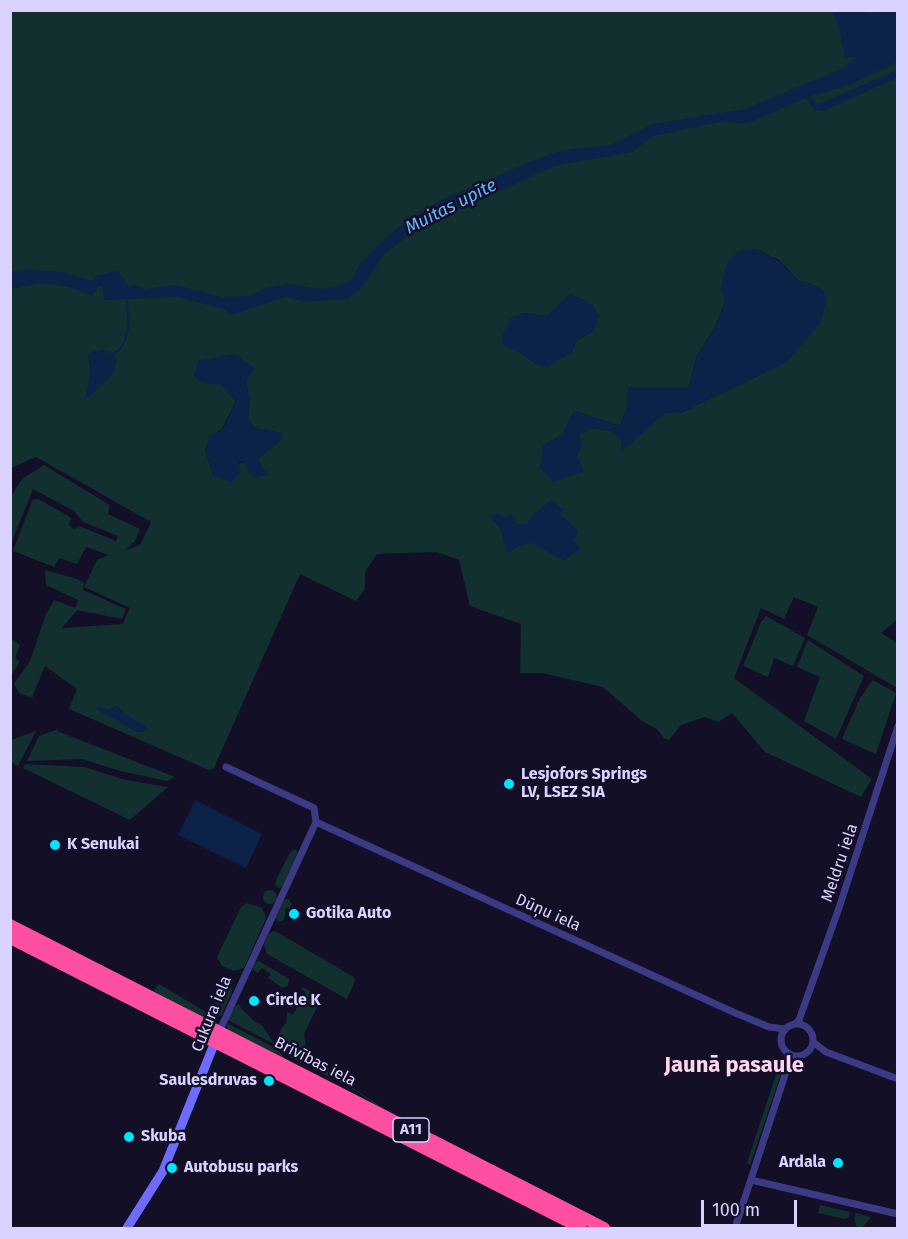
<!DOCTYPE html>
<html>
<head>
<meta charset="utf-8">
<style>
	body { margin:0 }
	#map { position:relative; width:908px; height:1239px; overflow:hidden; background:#130f26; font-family:"Fira Sans",sans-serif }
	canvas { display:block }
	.frame { position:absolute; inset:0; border:12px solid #d9d4ff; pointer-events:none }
	.scale { position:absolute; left:701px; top:1200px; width:96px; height:27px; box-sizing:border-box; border:3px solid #d9d4ff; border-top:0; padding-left:8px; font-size:18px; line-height:21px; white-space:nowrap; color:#d9d4ff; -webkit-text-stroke:4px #130f26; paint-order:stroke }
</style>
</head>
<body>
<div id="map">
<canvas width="908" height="1239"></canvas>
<div class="frame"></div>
<div class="scale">100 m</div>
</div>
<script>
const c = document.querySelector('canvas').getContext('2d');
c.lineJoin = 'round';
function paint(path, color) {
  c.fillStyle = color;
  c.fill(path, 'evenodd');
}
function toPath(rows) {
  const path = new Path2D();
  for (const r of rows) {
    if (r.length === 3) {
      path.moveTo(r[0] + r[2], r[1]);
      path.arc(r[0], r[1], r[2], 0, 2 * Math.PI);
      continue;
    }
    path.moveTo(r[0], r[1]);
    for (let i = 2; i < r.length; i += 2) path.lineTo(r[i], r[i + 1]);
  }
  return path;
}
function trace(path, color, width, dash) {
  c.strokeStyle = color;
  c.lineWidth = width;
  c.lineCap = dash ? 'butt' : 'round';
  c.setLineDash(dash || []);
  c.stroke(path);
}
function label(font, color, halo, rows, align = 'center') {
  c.font = font + ' "Fira Sans",sans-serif';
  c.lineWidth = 5;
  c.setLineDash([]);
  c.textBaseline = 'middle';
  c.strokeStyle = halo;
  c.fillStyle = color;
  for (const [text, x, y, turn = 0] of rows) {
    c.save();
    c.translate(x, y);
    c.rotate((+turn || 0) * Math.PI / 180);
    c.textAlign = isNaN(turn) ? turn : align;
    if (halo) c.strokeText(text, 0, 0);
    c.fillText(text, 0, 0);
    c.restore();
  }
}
paint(toPath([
	[11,11,897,11,898,619,881,633,897,643,897,688,807,635,818,607,794,597,784,619,761,608,734,678,872,779,861,797,765,752,732,713,718,722,705,717,681,725,669,740,664,738,657,729,642,721,603,687,542,673,520,673,521,624,470,606,459,560,437,552,377,554,365,572,365,589,356,601,300,574,214,768,209,770,69,709,77,689,45,666,32,698,19,693,14,684,30,661,46,614,54,600,75,608,78,600,46,585,45,570,77,579,84,583,83,590,126,609,122,619,77,610,62,628,123,624,130,608,84,587,97,560,109,555,86,547,77,564,59,558,54,567,13,551,33,499,39,499,71,518,69,525,74,529,79,526,116,541,118,536,83,522,74,511,33,489,11,544,11,496,22,479,44,465,110,505,108,514,140,529,135,541,125,550,140,545,151,522,36,457,11,468],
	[755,249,779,260,799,281,812,284,766,372,680,413,665,413,621,451,622,441,611,431,592,428,578,435,582,444,577,455,543,446,563,434,574,411,620,426,627,409,629,387,689,387,697,355,714,329,725,302,721,289],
	[570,294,591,304,593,331,577,340,571,353,538,365,517,350,524,313,547,316],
	[103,350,86,398,91,370,88,356,91,353],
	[246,381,250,401,248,419,254,428,281,433,280,441,257,459,267,475,248,471,245,461,213,475,205,449,211,435,222,429,236,401,222,385],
	[766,616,805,638,793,666,774,658,768,677,743,666,761,622],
	[11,639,20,645,15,658,20,661,11,676],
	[808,640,864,676,836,739,804,721,820,677,797,667],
	[873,680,896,693,876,754,842,739,860,698],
	[58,729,57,731,175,777,167,781,120,771,82,759,27,761,39,736],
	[36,731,18,766,11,762,11,740],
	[25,764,84,767,126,780,168,787,130,820,23,768],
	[296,849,297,854,282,887,278,888,275,884,277,878,291,851],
	[270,897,7],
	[288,899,292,904,289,909,286,907,284,920,278,922,276,918,284,900],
	[247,903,262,908,266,918,244,968,234,971,222,966,217,957,241,907],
	[275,931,354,977,355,981,347,999,267,954,264,945,266,939,269,933],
	[259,961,289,979,288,986,283,988,268,978,271,974,262,968,258,973,253,970,254,963],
	[227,977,231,982,232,992,221,1016,211,1012],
	[159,984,206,1012,204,1020,154,991],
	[303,987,318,996,320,1001,304,1034,307,1055,284,1047,279,1037,281,1029,286,1023,287,1012,293,1015,302,998,297,995,303,997,306,992,301,989],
	[241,1004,240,1007,254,1021,262,1025,274,1044,228,1020,235,1006],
	[227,1023,277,1049,286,1060,227,1030],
	[286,1050,308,1058,309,1065,291,1058],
	[313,1061,395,1116,616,1228,605,1225,387,1113,356,1091,325,1075],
	[778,1068,781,1074,750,1165,747,1163],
	[820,1205,850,1212,849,1217,845,1219,818,1213],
	[856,1213,871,1217,862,1228,857,1228,854,1218]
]), '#12302f');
paint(toPath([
	[832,11,867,11,870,15,873,11,895,11,898,13,897,62,852,84,811,96,817,105,897,70,897,78,823,111,814,110,806,98,746,124,725,121,653,136,632,152,554,166,414,231,384,254,362,288,347,299,305,302,286,297,232,315,223,309,178,297,104,300,103,287,99,286,93,296,69,287,42,283,11,289,11,271,32,270,61,272,94,281,96,276,118,271,129,287,135,285,144,289,176,285,222,297,249,296,269,287,288,284,321,289,338,287,352,279,360,264,392,232,437,202,544,156,571,149,611,145,653,124,745,109,844,68,855,58,851,56,845,59,839,28],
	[755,249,779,261,799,281,812,284,823,290,826,300,821,322,787,362,680,413,665,413,621,452,621,441,611,431,592,428,579,435,582,444,577,455,584,471,553,482,540,468,543,446,563,434,574,411,620,426,627,409,629,387,689,387,697,355,714,329,725,302,721,289,727,263,740,250],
	[569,294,592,304,599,316,593,331,577,340,571,353,548,367,538,365,517,350,509,349,502,343,502,336,511,317,524,313,547,316],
	[103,350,115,355,116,360,113,375,85,400,91,370,88,356,91,352],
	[234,354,255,368,246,381,250,401,248,419,254,428,282,433,280,441,257,459,267,475,254,478,248,471,244,461,239,462,240,474,231,482,213,475,205,449,211,435,223,429,236,401,222,385,201,383,194,376,198,361],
	[551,500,564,510,560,514,578,531,574,540,580,549,577,553,571,555,564,561,532,543,519,546,507,553,500,528,489,516,496,513,504,517,512,515,517,524,527,524,533,515],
	[117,705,126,715,148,728,144,732,137,732,96,709,98,706,108,710],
	[195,800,262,834,246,868,178,835]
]), '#0c2248');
trace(toPath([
	[112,354,120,349,125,340,129,324,127,301]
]), '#0c2248', 2);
trace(toPath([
	[316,822,733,1012,769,1027,785,1029],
	[797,1040,16],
	[795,1024,799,1020,839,908,898,726],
	[219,1032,316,822,314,808,226,767],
	[813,1042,826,1052,898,1079],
	[751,1180,898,1214],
	[735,1228,787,1069,788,1053]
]), '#3d3a85', 7);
trace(toPath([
	[127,1228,163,1171,217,1037]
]), '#6f6bff', 9);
trace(toPath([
	[10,925,604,1228],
	[10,938,581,1228]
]), '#ff4fa3', 12);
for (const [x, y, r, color] of [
	[509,784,6,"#00e5ff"],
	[55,845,6,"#00e5ff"],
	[294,914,6,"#00e5ff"],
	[254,1001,6,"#00e5ff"],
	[269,1081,6,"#00e5ff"],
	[129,1137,6,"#00e5ff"],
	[838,1163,6,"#00e5ff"],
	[172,1168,6,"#00e5ff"]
]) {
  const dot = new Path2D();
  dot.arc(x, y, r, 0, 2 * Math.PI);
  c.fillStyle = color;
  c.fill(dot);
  trace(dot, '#130f26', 2);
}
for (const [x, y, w] of [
	[411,1130,36]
]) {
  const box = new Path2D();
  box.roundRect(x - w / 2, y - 12, w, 24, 4.5);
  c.fillStyle = '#130f26';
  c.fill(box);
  trace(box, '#d9d4ff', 1.5);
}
label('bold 15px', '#d9d4ff', null, [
	["A11",411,1130]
]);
label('bold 16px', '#d9d4ff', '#130f26', [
	["Lesjofors Springs",521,775],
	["LV, LSEZ SIA",521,793],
	["K Senukai",67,845],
	["Gotika Auto",306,914],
	["Circle K",266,1001],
	["Saulesdruvas",257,1081,"right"],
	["Skuba",141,1137],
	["Ardala",826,1163,"right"],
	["Autobusu parks",184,1168]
], 'left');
label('16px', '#d9d4ff', '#130f26', [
	["Meldru iela",840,863,-71],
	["Dūņu iela",548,913,24],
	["Cukura iela",212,1014,-68],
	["Brīvības iela",315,1062,27]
]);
label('italic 18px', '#62b6ff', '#130f26', [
	["Muitas upīte",451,207,-27]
]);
label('bold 22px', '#ffd6f0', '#130f26', [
	["Jaunā pasaule",734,1066]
]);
</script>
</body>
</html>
